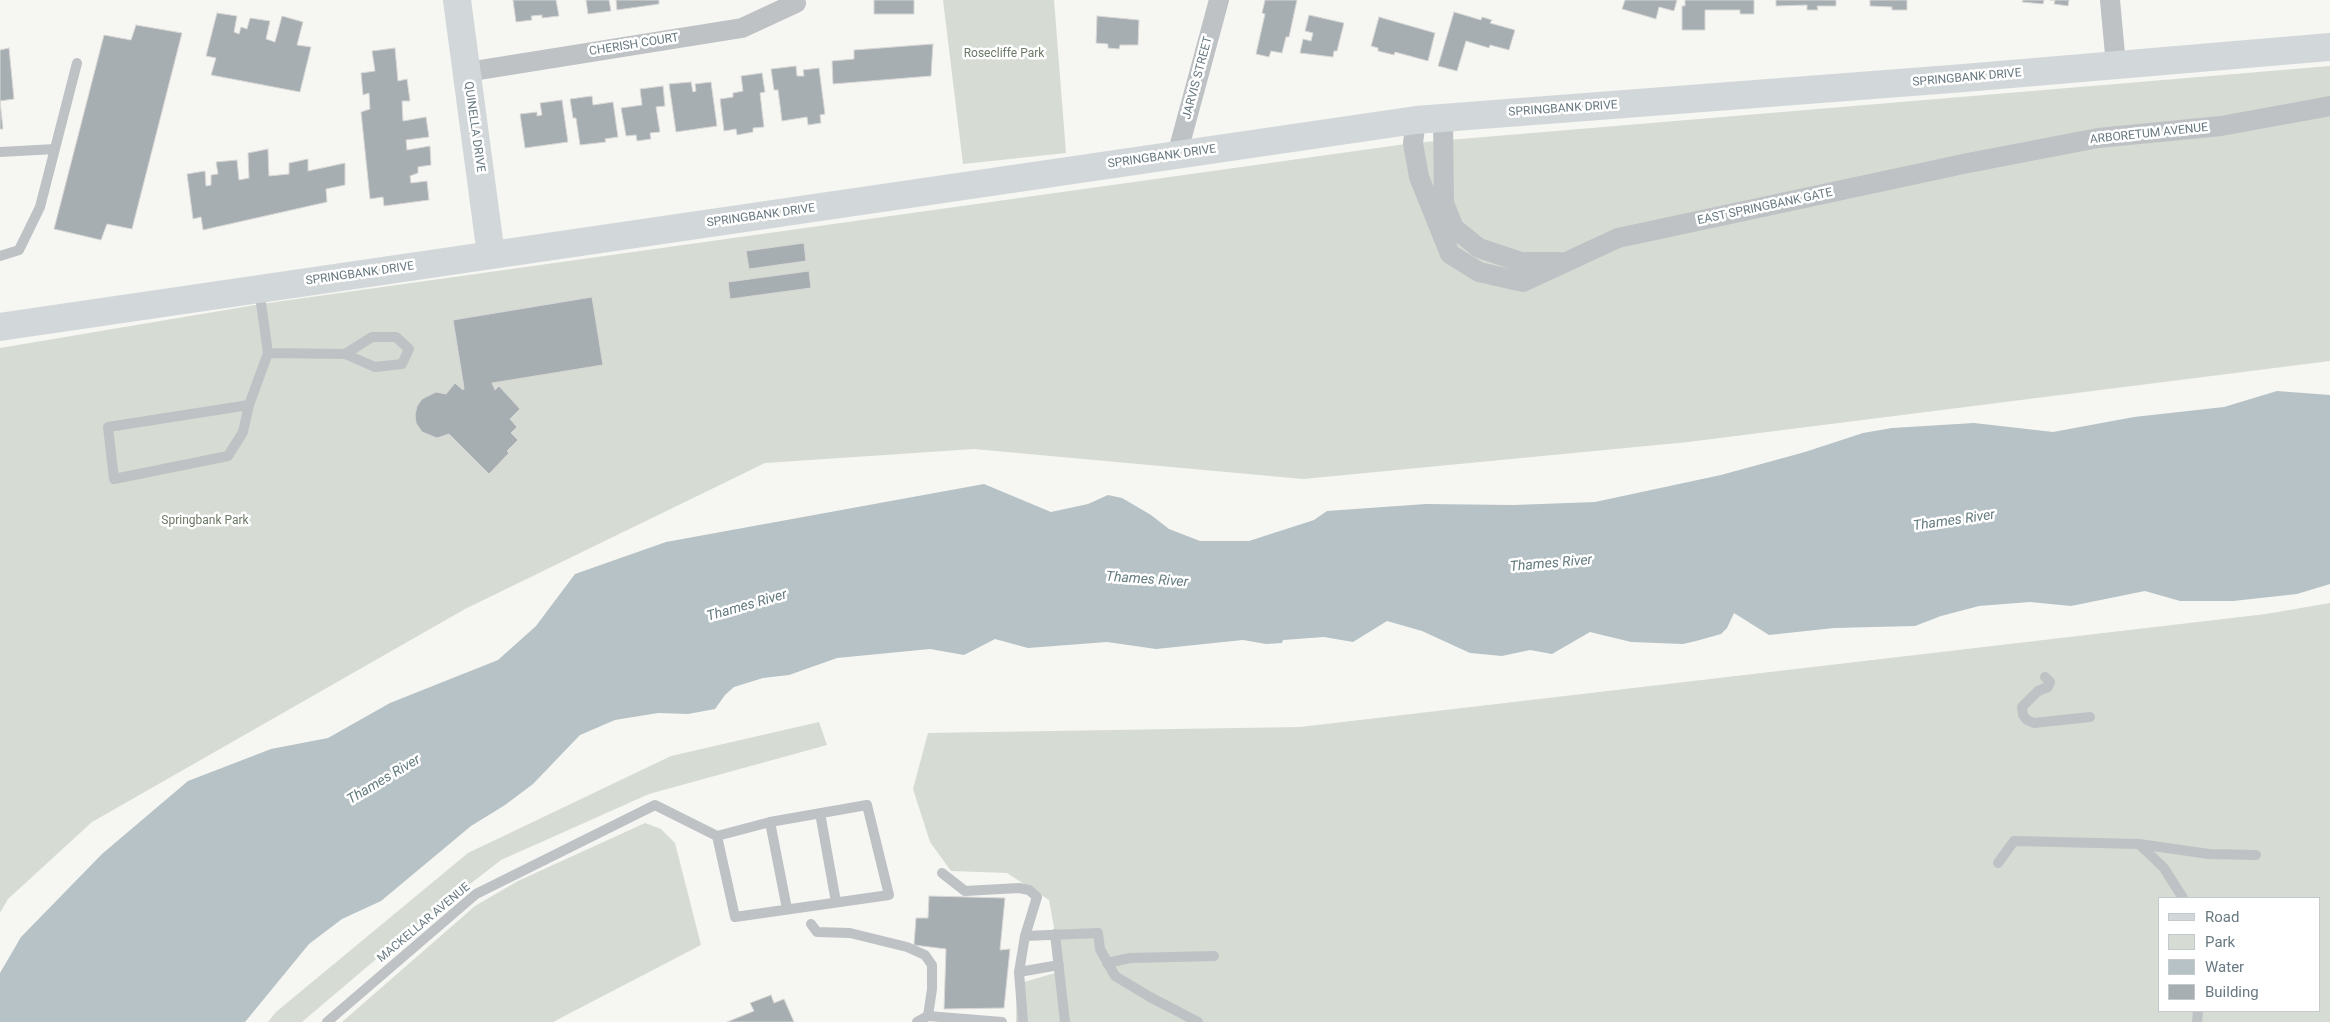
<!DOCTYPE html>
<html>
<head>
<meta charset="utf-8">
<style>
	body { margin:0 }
	#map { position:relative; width:2330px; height:1022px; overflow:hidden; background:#f6f6f3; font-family:Roboto,sans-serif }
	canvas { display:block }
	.legend { position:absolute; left:2158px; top:897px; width:162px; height:115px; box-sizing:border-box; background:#fff; border:1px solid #c3c9cd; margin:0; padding:6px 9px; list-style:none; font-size:15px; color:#687981 }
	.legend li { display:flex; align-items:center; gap:10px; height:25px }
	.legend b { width:25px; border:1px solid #c3c9cd }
</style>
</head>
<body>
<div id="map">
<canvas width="2330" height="1022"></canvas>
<ul class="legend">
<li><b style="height:6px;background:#d2d8d9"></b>Road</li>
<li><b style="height:14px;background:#d6dbd3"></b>Park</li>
<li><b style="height:14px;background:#b6c2c5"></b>Water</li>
<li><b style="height:14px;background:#a6aeb2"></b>Building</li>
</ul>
</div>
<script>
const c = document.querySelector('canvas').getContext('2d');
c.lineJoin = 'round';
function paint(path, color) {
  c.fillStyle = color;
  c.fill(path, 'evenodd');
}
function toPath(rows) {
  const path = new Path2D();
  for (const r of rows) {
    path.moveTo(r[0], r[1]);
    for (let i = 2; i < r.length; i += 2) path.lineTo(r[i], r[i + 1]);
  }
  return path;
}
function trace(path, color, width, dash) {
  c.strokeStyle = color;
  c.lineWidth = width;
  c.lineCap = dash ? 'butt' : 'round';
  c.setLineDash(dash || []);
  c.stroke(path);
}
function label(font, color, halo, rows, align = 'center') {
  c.font = font + ' Roboto,sans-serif';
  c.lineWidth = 5;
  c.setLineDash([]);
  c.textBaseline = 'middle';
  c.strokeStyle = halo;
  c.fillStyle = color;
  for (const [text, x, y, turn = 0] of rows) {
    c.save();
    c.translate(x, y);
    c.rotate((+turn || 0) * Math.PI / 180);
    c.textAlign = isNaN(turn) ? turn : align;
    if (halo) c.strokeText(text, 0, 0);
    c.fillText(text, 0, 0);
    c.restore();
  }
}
paint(toPath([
	[943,0,1054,0,1066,153,963,164],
	[2330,66,2330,361,1688,442,1303,479,974,449,765,463,465,609,92,822,8,899,0,913,0,348,261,304,1413,143],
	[2330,603,2330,1022,1016,1022,1017,984,1062,971,1049,900,1007,873,951,871,930,842,913,789,928,733,1300,727,2266,614],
	[2159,898,2319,898,2319,1011,2159,1011],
	[819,722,827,745,649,794,501,860,408,932,302,1022,268,1022,276,1012,468,853,671,756],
	[645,823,661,829,675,843,701,945,553,1022,342,1022,475,906,518,881]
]), '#d6dbd3');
paint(toPath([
	[2277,391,2330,395,2330,584,2297,594,2233,601,2180,601,2145,591,2071,606,2030,602,1979,606,1941,616,1915,626,1834,628,1769,635,1734,613,1727,628,1721,634,1696,641,1683,644,1631,642,1590,632,1552,654,1530,650,1502,656,1470,653,1422,631,1387,621,1353,642,1324,637,1283,640,1282,643,1266,644,1243,640,1156,649,1107,642,1028,648,995,639,964,655,930,649,837,658,789,675,763,678,734,687,725,695,715,709,688,714,658,713,615,720,580,735,533,784,505,805,471,826,381,901,342,919,309,944,245,1022,0,1022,0,973,21,937,102,854,188,781,271,749,328,738,390,703,498,660,536,626,575,574,666,542,984,484,1051,512,1088,504,1108,495,1122,498,1151,515,1169,529,1200,541,1249,541,1314,520,1327,511,1426,504,1514,505,1595,502,1721,475,1805,452,1863,433,1892,428,1974,423,2053,432,2134,417,2224,407]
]), '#b6c2c5');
const building = toPath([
	[513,0,556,0,559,16,542,18,542,15,531,16,532,20,516,22,513,0],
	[586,0,609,0,611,11,588,14,586,0],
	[616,0,659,0,659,4,617,10,616,0],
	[874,0,914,0,914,14,874,14,874,0],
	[1265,0,1297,0,1289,37,1286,37,1282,53,1271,51,1269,57,1256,54,1265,14,1262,13,1265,0],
	[1625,0,1677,0,1674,11,1659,7,1656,19,1622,9,1625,0],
	[1685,0,1754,0,1754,14,1740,14,1740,10,1705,10,1705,30,1682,30,1682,6,1685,6,1685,0],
	[1776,0,1836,0,1836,6,1817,6,1818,10,1807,10,1807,5,1776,6,1776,0],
	[1870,0,1907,0,1907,10,1892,10,1892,7,1870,6,1870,0],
	[2023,0,2044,0,2043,4,2022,2,2023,0],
	[2050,0,2069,0,2068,6,2054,4,2055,0,2050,0],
	[1454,12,1481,20,1482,17,1492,20,1490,23,1515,30,1509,50,1490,45,1489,48,1466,41,1457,71,1438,66,1454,12],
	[217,13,237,16,234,32,239,34,241,27,247,29,250,18,270,21,266,39,275,42,282,16,303,22,297,45,311,47,300,92,211,75,216,58,206,56,217,13],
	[1309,15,1344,23,1337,51,1334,51,1333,57,1300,53,1303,39,1311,41,1313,33,1305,31,1309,15],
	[1097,16,1139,20,1138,45,1120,45,1119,49,1108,48,1108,44,1096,43,1097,16],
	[1379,17,1435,33,1428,61,1395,52,1394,55,1378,51,1378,48,1371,46,1379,17],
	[136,25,182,33,132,229,107,224,101,240,54,229,104,35,131,40,136,25],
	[933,44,931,76,833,84,832,61,854,59,854,50,933,44],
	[9,48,14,99,0,101,3,129,0,129,0,50,9,48],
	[395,48,398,81,407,79,410,101,402,101,403,121,426,117,429,137,406,140,407,150,430,146,431,165,418,167,418,173,410,176,411,183,427,181,429,200,384,206,383,197,370,199,361,112,370,109,369,93,363,95,361,73,375,71,372,51,395,48],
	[796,66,797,76,804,76,803,70,819,68,825,114,820,115,821,123,808,125,807,117,782,121,778,90,774,90,771,69,796,66],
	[762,73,765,92,760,93,764,127,753,128,753,132,737,135,736,129,724,131,720,99,733,97,733,93,743,91,741,76,762,73],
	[691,82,693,92,696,91,695,84,711,82,717,126,676,132,669,84,691,82],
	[663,86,665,106,656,107,660,132,650,133,651,139,637,141,636,135,626,136,621,108,642,105,640,89,663,86],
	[592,96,593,105,613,102,618,137,605,139,606,142,580,145,576,118,573,118,570,99,592,96],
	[562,100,568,142,525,148,520,114,537,112,537,116,542,115,540,103,562,100],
	[268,149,269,176,289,174,289,163,308,159,308,171,345,163,345,185,326,189,327,202,203,230,201,217,193,219,187,174,205,171,206,186,211,185,211,175,218,174,216,162,237,160,239,180,249,178,248,153,268,149],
	[804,243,806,261,749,269,746,251,804,243],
	[809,271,811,288,730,299,728,282,809,271],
	[592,297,603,365,492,383,495,390,499,386,520,409,510,419,517,427,511,433,518,440,507,451,509,453,489,474,449,434,437,438,422,432,416,423,415,415,417,406,422,399,436,392,446,394,455,383,463,390,464,388,453,320,592,297],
	[929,896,1005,898,1000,950,1010,949,1004,1008,944,1009,946,949,914,945,916,918,928,918,929,896],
	[771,995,774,1003,784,999,794,1022,727,1022,754,1011,750,1003,771,995]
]);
paint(building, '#a6aeb2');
trace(building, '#d8d7d6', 1);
trace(toPath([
	[0,152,55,149],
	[0,256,19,250,40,207,77,63],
	[268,353,345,354,375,367,402,364,409,349,396,337,372,337,345,354],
	[249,405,243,432,228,456,114,479,108,427,249,405,268,353,259,289],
	[2045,677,2050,682,2048,687,2038,691,2022,707,2023,715,2027,720,2034,723,2090,717],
	[820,813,836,902],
	[770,822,787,909],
	[2139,844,2209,854,2256,855],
	[1998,863,2014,841,2139,844,2164,868,2183,898],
	[942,873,965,891,1019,888,1029,890,1037,897,1025,936],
	[811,924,817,932,850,933,907,947,925,955,932,965,932,989,928,1016,917,1022],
	[1055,934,1065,1022],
	[1107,963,1130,958,1214,956],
	[1019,972,1025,936,1098,933,1100,949,1115,976,1150,997,1198,1022],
	[928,1016,1002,1022],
	[327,1022,476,894,655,805,717,836,735,917,889,895,867,805,770,822,717,836],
	[1023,1022,1019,972,1059,965],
	[2197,1022,2198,1011]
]), '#bec2c5', 10);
trace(toPath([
	[2110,0,2116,65],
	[467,72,742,28,796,3],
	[1443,118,1444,203,1454,228,1479,248,1521,262,1560,262],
	[1416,120,1413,143,1419,177,1450,254,1479,272,1523,282,1618,238,1968,163,2098,138,2221,126,2330,106],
	[1177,155,1219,0]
]), '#bec2c5', 20);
trace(toPath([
	[457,0,491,255],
	[0,327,1416,120,1964,78,2330,47]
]), '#d2d8d9', 28);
label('12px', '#687981', '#fff', [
	["CHERISH COURT",634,45,-9],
	["JARVIS STREET",1198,78,-75],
	["SPRINGBANK DRIVE",1967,78,-5],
	["SPRINGBANK DRIVE",1563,109,-4],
	["QUINELLA DRIVE",474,127,82],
	["ARBORETUM AVENUE",2149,134,-6],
	["SPRINGBANK DRIVE",1162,157,-8],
	["EAST SPRINGBANK GATE",1765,207,-12],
	["SPRINGBANK DRIVE",761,216,-8],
	["SPRINGBANK DRIVE",360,274,-8],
	["MACKELLAR AVENUE",424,923,-40]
]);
label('12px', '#6c7966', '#fff', [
	["Rosecliffe Park",1004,54],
	["Springbank Park",205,521]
]);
label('italic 14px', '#637a7e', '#fff', [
	["Thames River",1954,521,-8],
	["Thames River",1551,564,-5],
	["Thames River",1147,580,4],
	["Thames River",747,606,-16],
	["Thames River",384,780,-31]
]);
</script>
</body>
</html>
